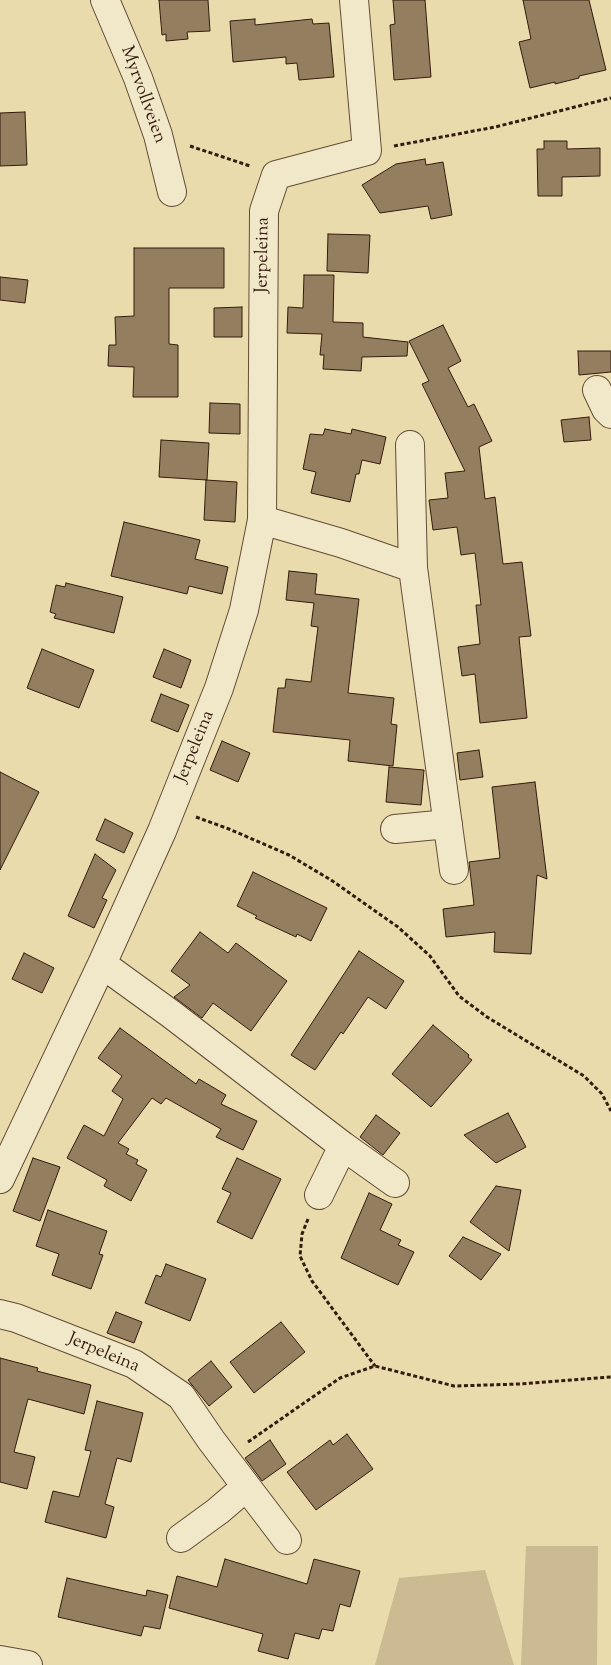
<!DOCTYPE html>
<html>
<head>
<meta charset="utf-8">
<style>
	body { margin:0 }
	canvas { display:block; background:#eadbad }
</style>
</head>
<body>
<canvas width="611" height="1665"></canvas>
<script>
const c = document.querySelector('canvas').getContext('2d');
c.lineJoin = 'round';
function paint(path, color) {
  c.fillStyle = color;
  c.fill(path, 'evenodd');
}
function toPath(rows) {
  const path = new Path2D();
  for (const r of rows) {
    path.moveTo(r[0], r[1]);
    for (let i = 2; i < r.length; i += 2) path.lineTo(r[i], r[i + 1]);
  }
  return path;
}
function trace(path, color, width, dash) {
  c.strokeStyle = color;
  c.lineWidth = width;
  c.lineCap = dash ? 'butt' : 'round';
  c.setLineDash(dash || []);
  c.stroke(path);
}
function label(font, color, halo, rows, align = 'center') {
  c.font = font + ' "Sorts Mill Goudy",serif';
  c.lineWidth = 4;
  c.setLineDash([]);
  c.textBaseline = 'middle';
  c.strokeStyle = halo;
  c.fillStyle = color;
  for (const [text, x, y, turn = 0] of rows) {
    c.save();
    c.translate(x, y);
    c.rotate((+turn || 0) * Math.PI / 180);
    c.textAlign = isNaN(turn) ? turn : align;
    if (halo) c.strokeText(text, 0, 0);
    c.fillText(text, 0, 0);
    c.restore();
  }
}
paint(toPath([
	[526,1546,598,1546,597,1665,521,1665],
	[485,1570,514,1665,375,1665,399,1578]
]), '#cbba92');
const building = toPath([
	[159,0,208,0,210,31,187,32,188,39,166,41,166,34,162,35,159,0],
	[393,0,425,0,431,77,394,80,390,25,395,24,393,0],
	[523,0,589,0,606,70,579,76,579,78,555,84,555,82,530,88,519,42,531,39,523,0],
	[255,19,255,25,312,19,313,24,329,23,334,77,299,80,297,63,286,64,286,57,233,62,230,21,255,19],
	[25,112,27,165,0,166,0,113,25,112],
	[544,141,567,141,567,149,600,148,600,176,562,177,562,196,538,196,537,149,544,149,544,141],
	[425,159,426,165,443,162,452,215,431,219,428,206,380,213,362,185,396,164,425,159],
	[328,234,370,235,368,273,327,271,328,234],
	[134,248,224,248,224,288,169,288,169,344,178,345,178,397,133,397,134,367,108,366,109,345,116,345,115,317,134,316,134,248],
	[304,275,334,275,333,322,363,323,363,337,408,342,407,356,362,357,361,371,323,369,324,355,320,355,322,334,287,333,288,307,303,308,304,275],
	[0,277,28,280,25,303,0,300,0,277],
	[242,307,242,337,214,337,214,308,242,307],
	[443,325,461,361,448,368,468,407,474,404,492,441,479,447,485,499,495,497,503,564,522,562,531,636,519,637,527,718,480,723,475,674,462,676,458,647,480,644,476,605,481,605,475,553,461,555,457,527,433,530,429,500,448,498,445,473,465,471,422,384,429,381,409,341,443,325],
	[578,351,611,351,611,372,579,375,578,351],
	[210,403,240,404,240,434,209,433,210,403],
	[589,417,591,440,564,442,561,420,589,417],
	[325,429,351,434,352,429,386,437,380,464,362,460,359,474,356,474,350,502,311,493,316,472,303,469,310,434,323,435,325,429],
	[161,440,209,443,207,480,159,477,161,440],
	[206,480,237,482,235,522,204,520,206,480],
	[124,522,200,540,195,559,228,567,222,594,189,586,187,594,111,576,124,522],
	[289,571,317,574,315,594,359,599,348,693,394,698,391,724,397,725,393,766,348,761,350,740,273,732,278,688,285,688,286,679,311,682,318,627,311,626,314,603,286,600,289,571],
	[66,583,123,597,114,633,54,618,56,614,50,612,56,585,65,587,66,583],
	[42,649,94,670,79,708,27,688,42,649],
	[164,649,191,660,181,688,153,677,164,649],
	[161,694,189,705,178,732,151,721,161,694],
	[222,741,250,753,238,782,210,770,222,741],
	[479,750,483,777,460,780,457,753,479,750],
	[389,767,424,770,421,805,386,802,389,767],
	[0,772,39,792,0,870,0,772],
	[535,782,547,879,537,875,531,954,494,952,495,932,446,937,443,909,474,905,469,862,500,858,492,787,535,782],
	[105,819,133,833,124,853,96,840,105,819],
	[95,854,116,870,102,898,107,900,94,928,68,916,95,854],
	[253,872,327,908,311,941,297,934,296,937,255,918,257,916,237,906,253,872],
	[200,932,228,953,236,943,287,981,251,1031,213,1003,202,1018,174,997,190,985,171,971,200,932],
	[359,951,404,981,386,1009,368,997,343,1034,341,1032,315,1070,291,1055,359,951],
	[24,953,54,968,42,993,12,979,24,953],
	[433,1025,469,1055,468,1057,472,1060,431,1107,392,1074,433,1025],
	[120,1028,196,1084,199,1079,226,1095,221,1104,257,1121,243,1150,216,1137,221,1129,166,1098,161,1104,152,1098,118,1143,129,1149,126,1154,138,1160,136,1164,147,1170,131,1201,104,1186,107,1180,67,1158,84,1125,104,1136,123,1099,112,1091,122,1076,98,1058,120,1028],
	[508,1113,526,1147,496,1163,464,1135,508,1113],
	[376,1115,400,1133,383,1155,360,1137,376,1115],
	[33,1158,60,1167,40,1221,13,1211,33,1158],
	[237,1158,281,1179,252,1239,217,1222,231,1193,222,1189,237,1158],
	[496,1186,521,1190,509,1251,470,1222,496,1186],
	[369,1193,392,1204,380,1230,401,1240,398,1245,414,1252,398,1285,341,1258,369,1193],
	[48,1210,107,1231,99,1254,103,1255,91,1289,52,1275,59,1254,36,1246,48,1210],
	[463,1237,501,1254,481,1280,449,1256,463,1237],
	[166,1264,206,1279,190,1321,145,1303,156,1275,161,1277,166,1264],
	[116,1312,142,1322,134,1343,107,1333,116,1312],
	[281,1322,305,1352,254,1393,230,1362,281,1322],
	[0,1358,38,1368,37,1371,91,1385,84,1414,28,1399,14,1452,35,1457,27,1489,0,1482,0,1358],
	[211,1361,232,1387,209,1406,188,1380,211,1361],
	[97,1401,143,1413,131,1462,117,1458,105,1504,114,1507,106,1538,45,1522,53,1491,79,1497,91,1451,85,1450,97,1401],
	[347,1434,373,1469,316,1510,287,1472,330,1440,333,1445,347,1434],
	[270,1440,286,1464,262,1481,245,1458,270,1440],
	[225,1559,307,1584,314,1559,360,1571,350,1607,340,1604,333,1631,322,1629,319,1639,295,1633,288,1659,258,1651,263,1634,169,1608,177,1576,217,1587,225,1559],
	[67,1578,146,1596,147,1590,168,1595,160,1629,144,1626,141,1636,58,1617,67,1578]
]);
paint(building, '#937f60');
trace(building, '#341b0d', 1);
const minor = toPath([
	[105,0,138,78,158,135,172,192],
	[597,390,606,409,611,414],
	[410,445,413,568,454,870],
	[262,520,341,543,413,568],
	[395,829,448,824],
	[102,964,171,1014,343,1146,395,1183],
	[0,1179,102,964,162,831,219,688,244,610,262,520,264,211,276,175,367,151,354,0],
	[319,1195,343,1146],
	[0,1314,16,1318,134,1364,181,1396,211,1440,287,1540],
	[181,1538,218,1511,246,1487],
	[0,1660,28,1665]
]);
trace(minor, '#624b35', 30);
trace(toPath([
	[190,146,250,166],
	[394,146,495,127,611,98],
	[196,817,229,829,289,855,331,880,398,927,430,956,459,996,487,1017,584,1076,602,1094,611,1111],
	[308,1219,302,1234,300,1256,312,1281,375,1366],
	[248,1442,340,1378,375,1366,454,1386,520,1384,611,1377]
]), '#341b0d', 3, [4, 2.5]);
trace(minor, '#f1e8ca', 28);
label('18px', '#341b0d', '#f1e8ca', [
	["Myrvollveien",142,95,70],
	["Jerpeleina",264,255,-89],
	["Jerpeleina",196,747,-68],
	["Jerpeleina",103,1354,23]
]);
</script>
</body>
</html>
